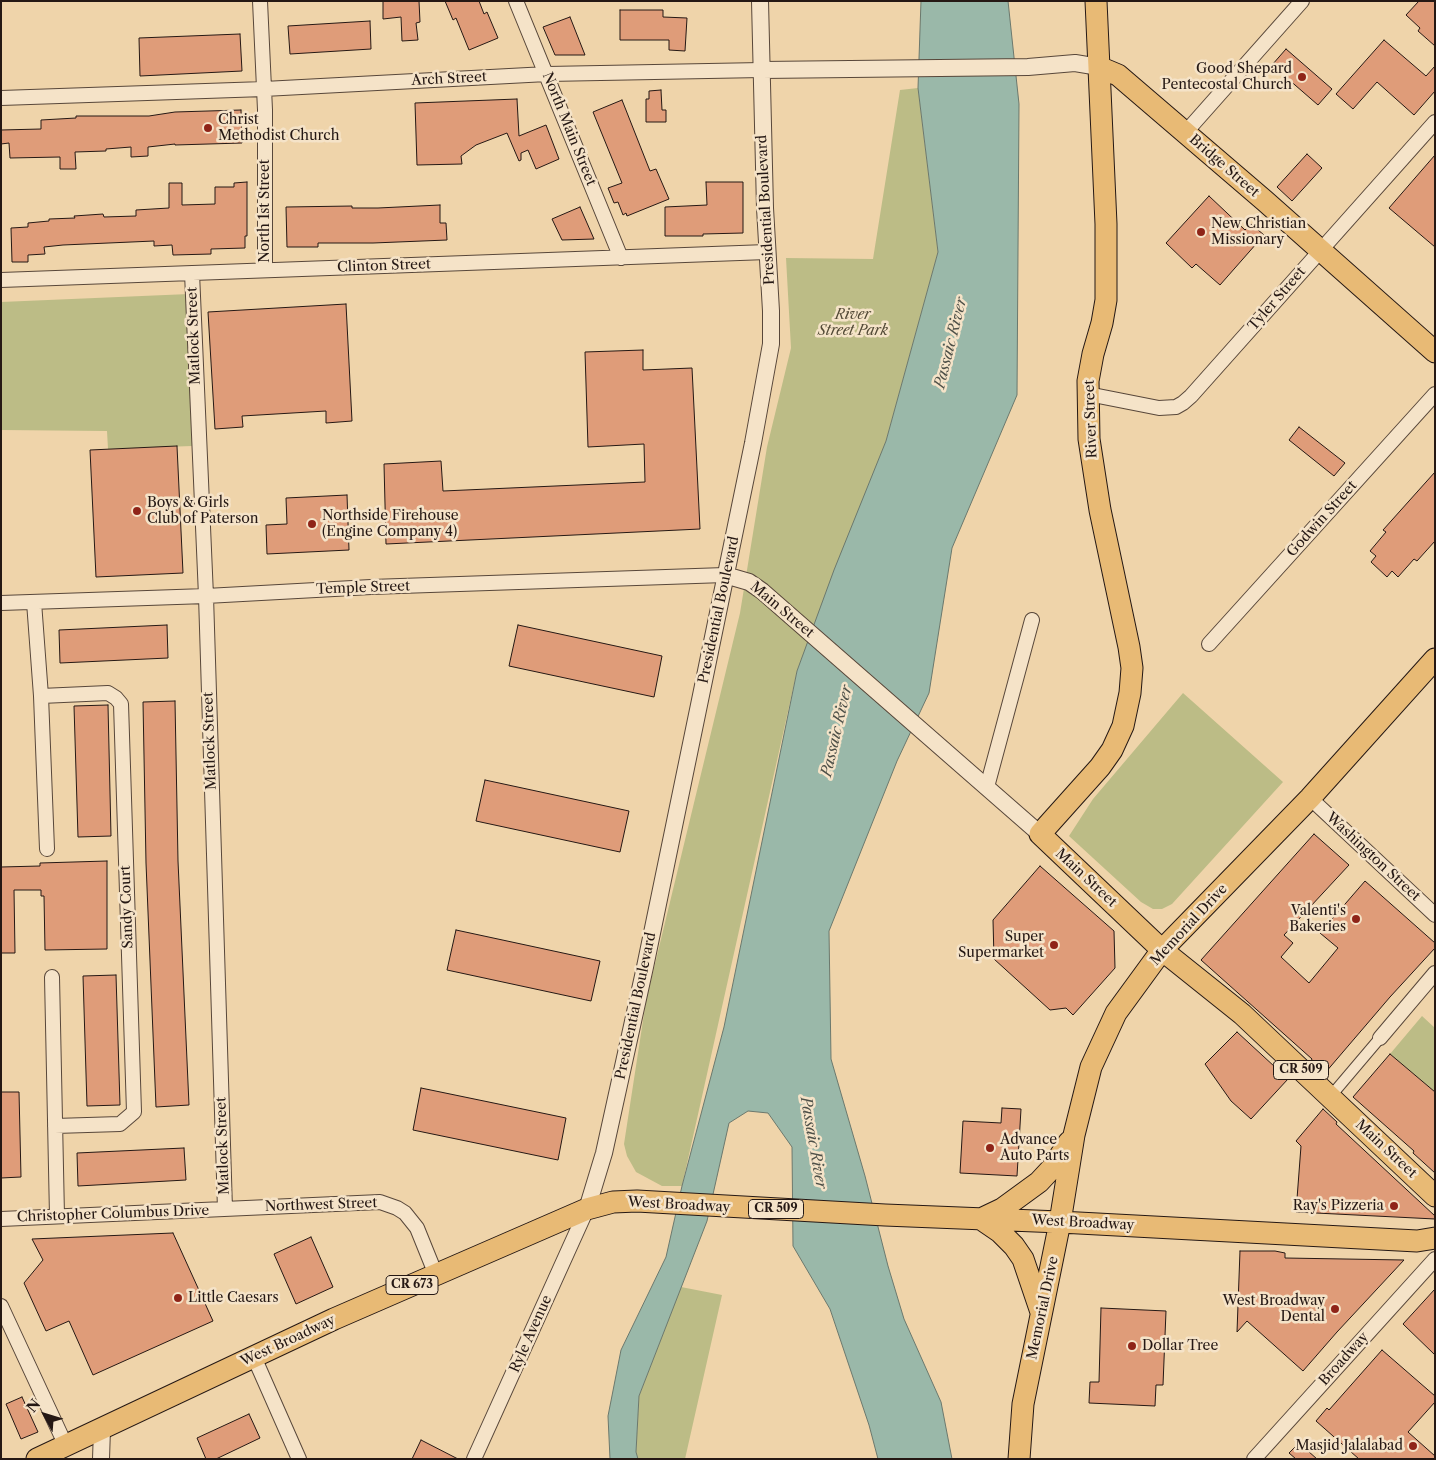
<!DOCTYPE html>
<html>
<head>
<meta charset="utf-8">
<style>
	body { margin:0 }
	#map { position:relative; width:1436px; height:1460px; overflow:hidden; background:#efd4aa; font-family:"Libre Caslon Text",serif }
	canvas { display:block }
	.frame { position:absolute; inset:0; border:2px solid #251814; pointer-events:none }
	.north { position:absolute; left:20px; top:1390px; width:50px; height:50px; -webkit-text-stroke:4px #f5e3c8; paint-order:stroke; rotate:309deg; font-size:14px; font-weight:700; line-height:20px; text-align:center; color:#251814 }
	.north::after { content:''; display:block; margin:auto; width:18px; height:22px; background:#251814; clip-path:polygon(50% 0,100% 100%,50% 72%,0 100%) }
</style>
</head>
<body>
<div id="map">
<canvas width="1436" height="1460"></canvas>
<div class="frame"></div>
<div class="north">N</div>
</div>
<script>
const c = document.querySelector('canvas').getContext('2d');
c.lineJoin = 'round';
function paint(path, color) {
  c.fillStyle = color;
  c.fill(path, 'evenodd');
}
function toPath(rows) {
  const path = new Path2D();
  for (const r of rows) {
    path.moveTo(r[0], r[1]);
    for (let i = 2; i < r.length; i += 2) path.lineTo(r[i], r[i + 1]);
  }
  return path;
}
function trace(path, color, width, dash) {
  c.strokeStyle = color;
  c.lineWidth = width;
  c.lineCap = dash ? 'butt' : 'round';
  c.setLineDash(dash || []);
  c.stroke(path);
}
function label(font, color, halo, rows, align = 'center') {
  c.font = font + ' "Libre Caslon Text",serif';
  c.lineWidth = 5;
  c.setLineDash([]);
  c.textBaseline = 'middle';
  c.strokeStyle = halo;
  c.fillStyle = color;
  for (const [text, x, y, turn = 0] of rows) {
    c.save();
    c.translate(x, y);
    c.rotate((+turn || 0) * Math.PI / 180);
    c.textAlign = isNaN(turn) ? turn : align;
    if (halo) c.strokeText(text, 0, 0);
    c.fillText(text, 0, 0);
    c.restore();
  }
}
paint(toPath([
	[918,88,938,252,886,441,797,671,682,1186,662,1186,636,1172,627,1156,624,1144,646,1001,740,613,767,447,791,348,786,258,873,259,900,90],
	[189,294,192,446,108,449,107,431,1,430,1,302],
	[1183,693,1283,782,1172,904,1162,909,1153,909,1141,902,1069,836,1093,799],
	[1422,1016,1435,1028,1435,1092,1390,1054],
	[681,1287,722,1295,685,1459,638,1459,636,1452,639,1396]
]), '#bcbc86');
const water = toPath([
	[921,1,1008,1,1019,104,1017,395,952,548,929,693,897,761,829,931,831,1059,865,1176,888,1266,904,1319,941,1402,952,1459,878,1459,869,1425,830,1309,793,1246,792,1147,768,1113,748,1111,729,1123,707,1221,639,1396,636,1452,638,1459,610,1459,608,1416,621,1350,666,1257,682,1186,724,1027,797,671,834,570,886,441,938,252,918,88,921,1]
]);
paint(water, '#9ab8a9');
trace(water, '#6b786d', 1);
const building = toPath([
	[383,1,419,1,420,22,416,23,418,40,402,41,401,17,383,19,383,1],
	[445,1,479,1,484,14,487,12,498,38,469,50,456,18,453,20,445,1],
	[1419,1,1435,1,1435,46,1418,31,1420,28,1406,15,1419,1],
	[620,10,663,10,663,17,687,18,685,51,669,50,669,40,620,40,620,10],
	[570,17,585,55,555,55,543,27,570,17],
	[370,21,371,49,290,54,288,26,370,21],
	[240,34,242,71,140,76,139,38,240,34],
	[1384,40,1426,76,1435,66,1435,91,1414,115,1377,82,1353,109,1336,94,1384,40],
	[1286,49,1332,89,1318,105,1272,65,1286,49],
	[661,90,662,110,666,110,666,122,646,122,646,99,649,99,649,91,661,90],
	[517,99,519,136,546,125,559,159,536,169,528,150,521,153,521,160,519,161,507,133,476,145,461,156,462,164,417,165,415,103,517,99],
	[622,100,650,171,656,169,669,199,627,216,626,213,623,215,618,202,614,203,608,188,622,183,593,112,622,100],
	[241,110,242,143,175,145,175,144,148,147,148,156,131,157,131,147,106,149,106,151,75,152,76,169,60,169,60,157,10,158,9,143,1,144,1,130,41,129,41,120,76,118,76,116,149,116,175,112,241,110],
	[1307,154,1322,168,1292,201,1277,187,1307,154],
	[1435,155,1435,247,1389,208,1435,155],
	[247,182,247,236,245,236,245,248,211,249,211,254,173,255,172,245,154,246,154,241,63,245,44,247,45,254,28,255,28,262,12,262,11,228,28,227,28,223,49,221,49,219,75,218,74,216,103,214,104,217,136,216,136,210,169,208,169,183,182,183,182,205,215,204,215,187,234,187,234,183,247,182],
	[706,182,743,182,743,233,703,234,703,236,665,236,665,207,707,205,706,182],
	[1209,196,1245,230,1251,224,1264,235,1220,285,1196,264,1192,268,1166,243,1209,196],
	[440,205,440,223,446,223,447,240,373,243,318,243,318,247,287,247,286,207,352,206,352,208,378,208,440,205],
	[580,207,594,239,562,240,552,219,580,207],
	[346,304,352,421,326,423,326,411,242,416,243,427,215,429,208,312,346,304],
	[643,350,643,370,692,368,700,529,386,544,384,464,441,461,443,491,645,482,644,444,588,447,585,352,643,350],
	[1299,427,1345,463,1334,476,1289,440,1299,427],
	[177,446,183,573,96,577,90,450,177,446],
	[1435,472,1435,541,1417,561,1414,559,1398,577,1392,571,1387,577,1371,562,1376,556,1370,551,1386,532,1383,530,1435,472],
	[347,495,349,550,267,554,266,525,287,524,286,498,347,495],
	[167,625,168,658,60,663,59,630,167,625],
	[518,625,662,656,654,697,509,666,518,625],
	[175,701,178,861,189,1105,156,1107,146,863,143,702,175,701],
	[108,705,111,836,78,837,74,706,108,705],
	[485,780,629,811,620,852,476,821,485,780],
	[1314,834,1349,865,1284,935,1293,943,1281,957,1309,983,1338,948,1320,933,1365,881,1435,943,1435,948,1390,997,1325,1073,1311,1061,1312,1059,1201,960,1314,834],
	[107,861,107,949,45,950,44,896,41,896,41,890,14,890,15,953,1,953,1,867,40,866,40,863,107,861],
	[1040,866,1114,931,1115,968,1073,1015,1066,1008,1050,1010,994,959,993,920,1040,866],
	[456,930,600,961,591,1001,447,970,456,930],
	[116,975,120,1105,87,1106,83,976,116,975],
	[1237,1032,1288,1079,1251,1119,1231,1101,1205,1064,1237,1032],
	[1390,1054,1435,1092,1435,1173,1413,1153,1414,1151,1353,1097,1390,1054],
	[421,1088,566,1118,558,1160,413,1130,421,1088],
	[1,1092,19,1092,21,1177,1,1178,1,1092],
	[1002,1108,1021,1109,1017,1176,960,1173,963,1121,1001,1123,1002,1108],
	[1323,1109,1337,1122,1336,1124,1435,1216,1435,1219,1296,1212,1301,1146,1296,1141,1323,1109],
	[184,1148,186,1180,78,1186,77,1153,184,1148],
	[173,1233,213,1321,93,1375,69,1321,46,1331,24,1283,43,1260,32,1239,173,1233],
	[311,1237,333,1287,296,1304,274,1254,311,1237],
	[1240,1251,1275,1251,1285,1253,1285,1258,1404,1260,1337,1332,1303,1371,1247,1321,1237,1332,1240,1251],
	[1435,1289,1435,1355,1403,1324,1435,1289],
	[1101,1308,1166,1311,1163,1385,1156,1385,1155,1406,1089,1403,1090,1382,1099,1382,1101,1308],
	[1382,1350,1435,1396,1435,1402,1408,1432,1435,1456,1435,1459,1359,1459,1316,1421,1327,1408,1329,1410,1382,1350],
	[22,1397,38,1432,21,1439,6,1404,22,1397],
	[249,1414,260,1438,216,1459,206,1459,197,1438,249,1414],
	[421,1440,458,1459,412,1459,421,1440],
	[1299,1443,1317,1459,1296,1459,1289,1453,1299,1443]
]);
paint(building, '#df9c79');
trace(building, '#251814', 1);
const pedestrian = toPath([
	[1330,1097,1380,1038]
]);
const minor = toPath([
	[260,1,265,110,265,270],
	[516,1,621,258],
	[1,98,264,89,547,74,762,70],
	[1185,133,1302,1],
	[192,273,206,596,225,1209],
	[1,280,767,252],
	[1088,394,1159,408,1176,407,1183,403,1191,396,1435,122],
	[34,602,41,696,47,849],
	[1,603,206,596,371,587,725,575],
	[1209,644,1435,394],
	[41,696,108,693,116,698,121,704,134,1112,120,1124,55,1126],
	[987,787,1032,620],
	[1310,798,1435,915],
	[52,977,57,1216],
	[1380,1038,1435,973],
	[1,1219,380,1202,397,1208,405,1213,417,1228,436,1275],
	[1,1306,66,1446],
	[254,1357,299,1459],
	[474,1459,587,1209],
	[1254,1459,1435,1259]
]);
const tertiary = toPath([
	[762,70,1028,67,1075,63,1099,67],
	[725,575,749,582,762,591,1040,834],
	[587,1209,604,1153,645,967,753,443,771,344,771,311,765,208,760,1],
	[101,1459,102,1429]
]);
const primary = toPath([
	[1096,1,1106,224,1106,300,1102,323,1093,354,1088,381,1089,439,1100,510,1129,647,1132,668,1130,693,1123,726,1112,750,1100,767,1040,834,1162,950,1242,1014,1435,1196],
	[1099,67,1118,75,1265,201,1435,352],
	[981,1219,1002,1209,1039,1182,1052,1168,1069,1142],
	[981,1219,1000,1232,1014,1246,1023,1259,1041,1312],
	[37,1459,334,1319,587,1209,613,1202,637,1201,885,1215,1060,1222,1417,1241,1435,1238],
	[1019,1459,1023,1404,1060,1222,1074,1135,1091,1067,1116,1013,1162,950,1310,798,1435,659]
]);
trace(pedestrian, '#58473a', 12);
trace(minor, '#58473a', 16);
trace(tertiary, '#58473a', 18);
trace(primary, '#251814', 23);
trace(pedestrian, '#f5e3c8', 10);
trace(minor, '#f5e3c8', 14);
trace(tertiary, '#f5e3c8', 16);
trace(primary, '#e8ba75', 21);
for (const [x, y, r, color] of [
	[1302,77,5,"#8f2418"],
	[208,128,5,"#8f2418"],
	[1201,232,5,"#8f2418"],
	[137,511,5,"#8f2418"],
	[312,524,5,"#8f2418"],
	[1356,919,5,"#8f2418"],
	[1054,945,5,"#8f2418"],
	[990,1148,5,"#8f2418"],
	[1394,1206,5,"#8f2418"],
	[178,1298,5,"#8f2418"],
	[1335,1309,5,"#8f2418"],
	[1132,1346,5,"#8f2418"],
	[1413,1446,5,"#8f2418"]
]) {
  const dot = new Path2D();
  dot.arc(x, y, r, 0, 2 * Math.PI);
  c.fillStyle = color;
  c.fill(dot);
  trace(dot, '#f5e3c8', 2);
}
for (const [x, y, w] of [
	[1301,1070,55],
	[776,1209,55],
	[412,1285,52]
]) {
  const box = new Path2D();
  box.roundRect(x - w / 2, y - 9.5, w, 19, 4);
  c.fillStyle = '#f5e3c8';
  c.fill(box);
  trace(box, '#251814', 1);
}
label('bold 12px', '#251814', null, [
	["CR 509",1301,1070],
	["CR 509",776,1209],
	["CR 673",412,1285]
]);
label('14px', '#251814', '#f5e3c8', [
	["Good Shepard",1292,69,"right"],
	["Pentecostal Church",1292,85,"right"],
	["Christ",218,120],
	["Methodist Church",218,136],
	["New Christian",1211,224],
	["Missionary",1211,240],
	["Boys & Girls",147,503],
	["Club of Paterson",147,519],
	["Northside Firehouse",322,516],
	["(Engine Company 4)",322,532],
	["Valenti's",1346,911,"right"],
	["Bakeries",1346,927,"right"],
	["Super",1044,937,"right"],
	["Supermarket",1044,953,"right"],
	["Advance",1000,1140],
	["Auto Parts",1000,1156],
	["Ray's Pizzeria",1384,1206,"right"],
	["Little Caesars",188,1298],
	["West Broadway",1325,1301,"right"],
	["Dental",1325,1317,"right"],
	["Dollar Tree",1142,1346],
	["Masjid Jalalabad",1403,1446,"right"]
], 'left');
label('14px', '#251814', '#f5e3c8', [
	["Arch Street",449,79,-3],
	["North Main Street",569,129,68],
	["Bridge Street",1224,166,41],
	["Presidential Boulevard",766,210,-93],
	["North 1st Street",265,211,-90],
	["Clinton Street",384,266,-2],
	["Tyler Street",1277,299,-49],
	["Matlock Street",194,336,-92],
	["River Street",1091,419,-92],
	["Godwin Street",1322,519,-48],
	["Temple Street",363,588,-2],
	["Presidential Boulevard",719,610,-78],
	["Main Street",782,610,40],
	["Matlock Street",210,741,-92],
	["Washington Street",1373,857,43],
	["Main Street",1086,878,43],
	["Sandy Court",127,907,-92],
	["Memorial Drive",1189,925,-47],
	["Presidential Boulevard",636,1006,-78],
	["Matlock Street",223,1146,-92],
	["Main Street",1386,1149,43],
	["Northwest Street",321,1205,-2],
	["West Broadway",679,1205,3],
	["Christopher Columbus Drive",113,1214,-2],
	["West Broadway",1083,1223,3],
	["Memorial Drive",1043,1308,-78],
	["Ryle Avenue",531,1334,-66],
	["West Broadway",288,1341,-25],
	["Broadway",1344,1359,-48]
]);
label('italic 14px', '#524936', '#f5e3c8', [
	["River",853,315],
	["Street Park",853,331]
]);
label('italic 15px', '#4e5048', '#f5e3c8', [
	["Passaic River",951,343,-76],
	["Passaic River",837,731,-77],
	["Passaic River",813,1143,80]
]);
</script>
</body>
</html>
